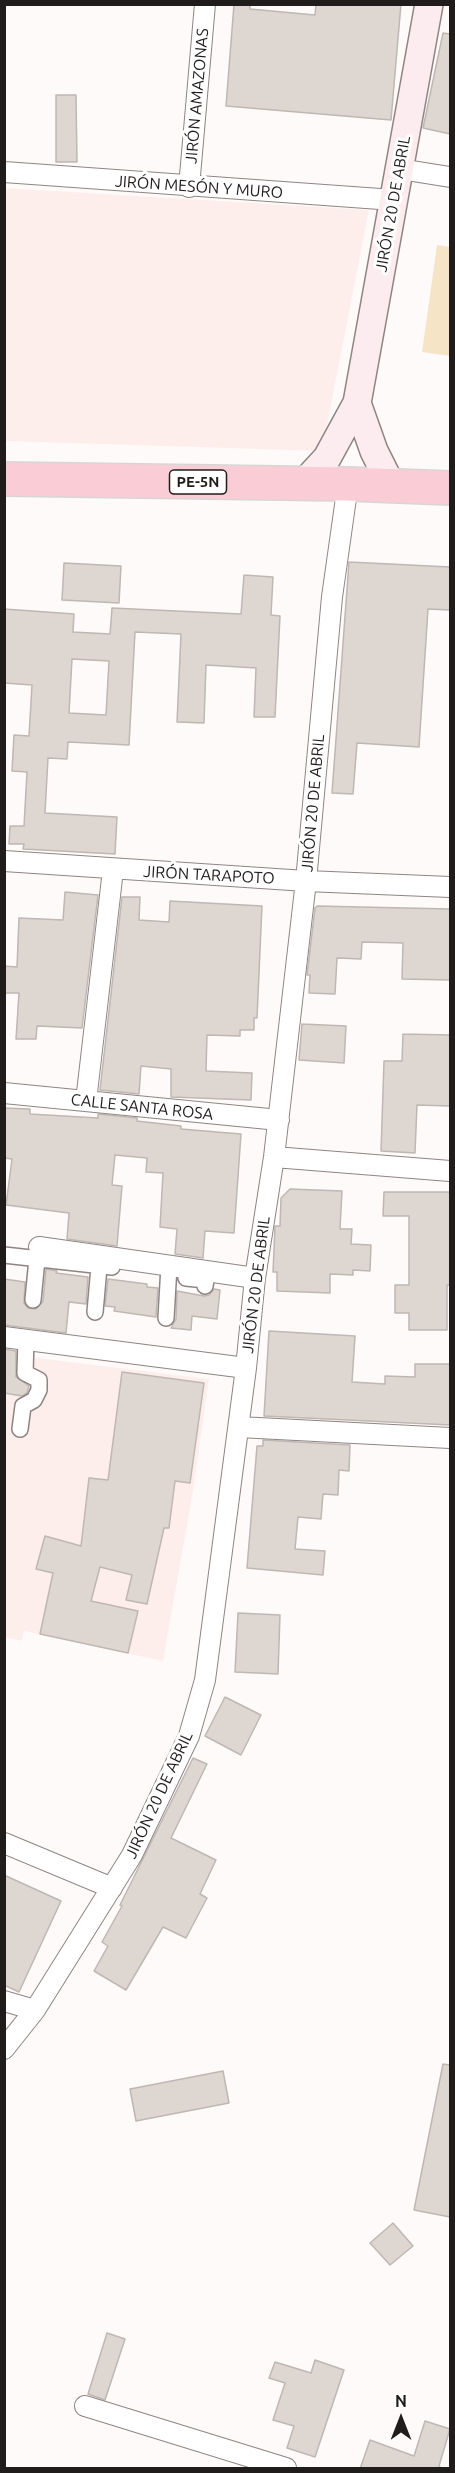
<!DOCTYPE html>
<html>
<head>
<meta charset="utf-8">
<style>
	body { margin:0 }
	#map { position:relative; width:455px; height:2473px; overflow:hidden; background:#fffafa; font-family:Ubuntu,sans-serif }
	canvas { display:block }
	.frame { position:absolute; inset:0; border:6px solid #201c1b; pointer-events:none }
	.north { position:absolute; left:371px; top:2389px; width:60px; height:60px; -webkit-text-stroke:4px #fff; paint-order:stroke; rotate:0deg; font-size:16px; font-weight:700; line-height:24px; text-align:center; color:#201c1b }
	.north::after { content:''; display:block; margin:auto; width:21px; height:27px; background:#201c1b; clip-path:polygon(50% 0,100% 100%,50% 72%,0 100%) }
</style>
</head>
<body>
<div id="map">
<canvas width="455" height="2473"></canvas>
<div class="frame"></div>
<div class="north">N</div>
</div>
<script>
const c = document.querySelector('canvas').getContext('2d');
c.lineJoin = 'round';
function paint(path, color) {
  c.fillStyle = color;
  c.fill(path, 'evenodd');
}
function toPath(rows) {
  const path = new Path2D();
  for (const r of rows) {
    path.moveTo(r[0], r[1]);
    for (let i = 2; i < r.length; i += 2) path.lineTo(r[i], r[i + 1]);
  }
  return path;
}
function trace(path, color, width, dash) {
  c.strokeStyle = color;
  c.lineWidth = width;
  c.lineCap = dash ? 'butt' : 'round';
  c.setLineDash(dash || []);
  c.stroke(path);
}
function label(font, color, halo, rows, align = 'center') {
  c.font = font + ' Ubuntu,sans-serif';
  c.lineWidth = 6;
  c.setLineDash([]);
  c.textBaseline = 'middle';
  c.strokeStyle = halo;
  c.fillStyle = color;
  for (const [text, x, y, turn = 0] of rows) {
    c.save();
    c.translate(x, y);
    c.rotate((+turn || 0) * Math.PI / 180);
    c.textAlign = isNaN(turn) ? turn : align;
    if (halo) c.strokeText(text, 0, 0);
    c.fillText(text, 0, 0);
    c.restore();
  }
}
paint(toPath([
	[4,188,369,210,322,451,5,441],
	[5,1354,209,1379,193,1491,163,1661,24,1631,22,1641,5,1637]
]), '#feeeeb');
paint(toPath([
	[437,245,450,247,450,356,422,352]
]), '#f5e4c5');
const building = toPath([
	[234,4,250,4,250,9,315,15,316,4,401,4,391,120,226,106,234,4],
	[443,33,450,34,450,134,423,128,443,33],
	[56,95,76,95,77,162,56,162,56,95],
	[349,562,450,567,450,610,428,609,419,747,357,743,353,794,332,793,349,562],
	[64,563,121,566,119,603,62,600,64,563],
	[244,575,273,577,271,615,280,616,275,717,254,717,256,668,206,665,204,723,177,722,181,634,135,632,129,745,68,742,67,759,48,758,45,813,117,817,115,854,23,849,24,844,9,844,10,826,24,826,27,772,12,771,14,735,29,736,32,685,4,683,4,609,74,614,73,632,110,634,112,608,241,614,244,575],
	[72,659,109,661,106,715,69,713,72,659],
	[65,892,98,895,82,1028,37,1026,36,1039,16,1039,19,993,4,993,4,966,17,967,19,918,63,920,65,892],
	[122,897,140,897,139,920,169,922,170,901,262,906,257,1018,254,1018,254,1030,240,1030,240,1036,207,1035,206,1071,252,1073,251,1100,171,1097,171,1069,141,1066,139,1094,100,1090,122,897],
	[317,906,450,909,450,980,402,979,403,943,362,942,361,959,337,958,335,994,309,993,310,975,307,975,315,908,317,906],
	[302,1024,346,1026,344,1063,299,1060,302,1024],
	[403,1034,450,1035,450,1106,417,1105,415,1153,381,1151,384,1061,402,1061,403,1034],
	[4,1108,30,1109,30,1114,98,1118,98,1114,137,1118,137,1121,181,1126,181,1129,241,1134,234,1233,205,1231,203,1258,175,1254,177,1229,160,1227,163,1173,146,1172,147,1158,115,1155,112,1185,122,1186,117,1246,67,1239,69,1213,6,1205,12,1159,4,1158,4,1108],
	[290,1189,342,1191,340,1229,352,1229,351,1244,371,1245,370,1271,353,1270,353,1275,330,1274,330,1293,277,1291,277,1272,273,1272,275,1226,280,1226,281,1198,290,1189],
	[384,1192,450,1192,450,1285,447,1285,447,1330,409,1330,409,1313,395,1313,395,1285,409,1285,409,1216,383,1216,384,1192],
	[46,1269,57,1271,56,1273,88,1277,86,1304,69,1302,66,1333,4,1325,4,1279,25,1282,24,1303,28,1308,36,1309,43,1301,46,1269],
	[108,1279,147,1284,147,1287,158,1288,156,1317,114,1311,115,1307,105,1306,108,1279],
	[214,1289,220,1290,217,1319,192,1316,191,1330,171,1328,176,1319,177,1291,204,1296,209,1295,214,1289],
	[269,1331,355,1336,352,1382,385,1384,385,1376,415,1377,415,1364,450,1364,450,1425,264,1416,269,1331],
	[4,1349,16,1351,16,1377,29,1386,27,1393,22,1396,4,1393,4,1349],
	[122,1372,204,1383,190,1483,175,1481,169,1528,164,1528,147,1604,126,1600,132,1575,100,1567,91,1601,138,1611,128,1653,40,1634,53,1573,36,1569,45,1536,81,1546,89,1478,108,1480,122,1372],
	[263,1440,350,1445,349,1471,339,1470,338,1495,323,1494,321,1519,298,1517,295,1549,325,1551,323,1575,247,1568,257,1446,263,1446,263,1440],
	[238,1613,280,1615,278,1674,235,1672,238,1613],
	[225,1697,261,1715,241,1755,205,1736,225,1697],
	[193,1758,207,1764,171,1838,216,1860,200,1894,207,1898,186,1938,163,1927,126,1990,94,1971,108,1946,102,1942,122,1906,120,1905,193,1758],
	[4,1875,61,1901,19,1992,4,1985,4,1875],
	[443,2064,450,2065,450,2217,414,2210,443,2064],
	[223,2071,229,2103,136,2121,130,2089,223,2071],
	[393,2223,413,2246,390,2265,370,2243,393,2223],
	[107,2333,125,2339,105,2400,88,2394,107,2333],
	[315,2360,344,2370,315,2457,287,2448,294,2426,273,2420,285,2383,269,2378,275,2362,311,2373,315,2360],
	[425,2421,450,2429,439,2466,442,2469,360,2469,370,2440,414,2456,425,2421]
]);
paint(building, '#ded6d0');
trace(building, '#bfb7b1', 1.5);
const pedestrian = toPath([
	[4,1255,112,1267],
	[186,1278,206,1280,205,1286],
	[33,1300,38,1249],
	[95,1312,100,1256],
	[166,1318,169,1266],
	[20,1429,23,1406,34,1400,39,1390,39,1380,25,1373,26,1339]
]);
const minor = toPath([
	[400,169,450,177],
	[4,172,394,200],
	[189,187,205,4],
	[4,861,306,881,450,887],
	[4,1093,279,1120],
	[86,1101,113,870],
	[274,1157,450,1171],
	[39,1247,255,1278],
	[4,1337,246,1368],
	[239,1427,450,1438],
	[4,1843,112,1888],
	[4,2001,35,2010],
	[4,2049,35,2010,132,1855,189,1736,205,1680,246,1368,255,1278,274,1157,306,881,332,597,348,484],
	[85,2406,286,2468]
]);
const secondary = toPath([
	[357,403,374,451,391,485],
	[304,483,327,458,357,403,429,4]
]);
const trunk = toPath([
	[4,479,348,484,450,488]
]);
trace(pedestrian, '#8e8583', 18);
trace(minor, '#8e8583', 22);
trace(secondary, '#8e8583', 30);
trace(trunk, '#d7d6d6', 36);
trace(pedestrian, '#fff', 15);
trace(minor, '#fff', 20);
trace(secondary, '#fdecef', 27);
trace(trunk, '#faccd6', 33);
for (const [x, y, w] of [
	[198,482,57]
]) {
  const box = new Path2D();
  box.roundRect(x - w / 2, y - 12, w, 24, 4.5);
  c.fillStyle = '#fff';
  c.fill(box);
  trace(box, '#201c1b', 1.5);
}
label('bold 15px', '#201c1b', null, [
	["PE-5N",198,482]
]);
label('16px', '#201c1b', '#fff', [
	["JIRÓN AMAZONAS",197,96,-85],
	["JIRÓN MESÓN Y MURO",199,187,4],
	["JIRÓN 20 DE ABRIL",393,204,-80],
	["JIRÓN 20 DE ABRIL",313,803,-85],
	["JIRÓN TARAPOTO",209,875,3],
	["CALLE SANTA ROSA",142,1107,6],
	["JIRÓN 20 DE ABRIL",256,1285,-83],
	["JIRÓN 20 DE ABRIL",159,1795,-65]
]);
</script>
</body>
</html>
